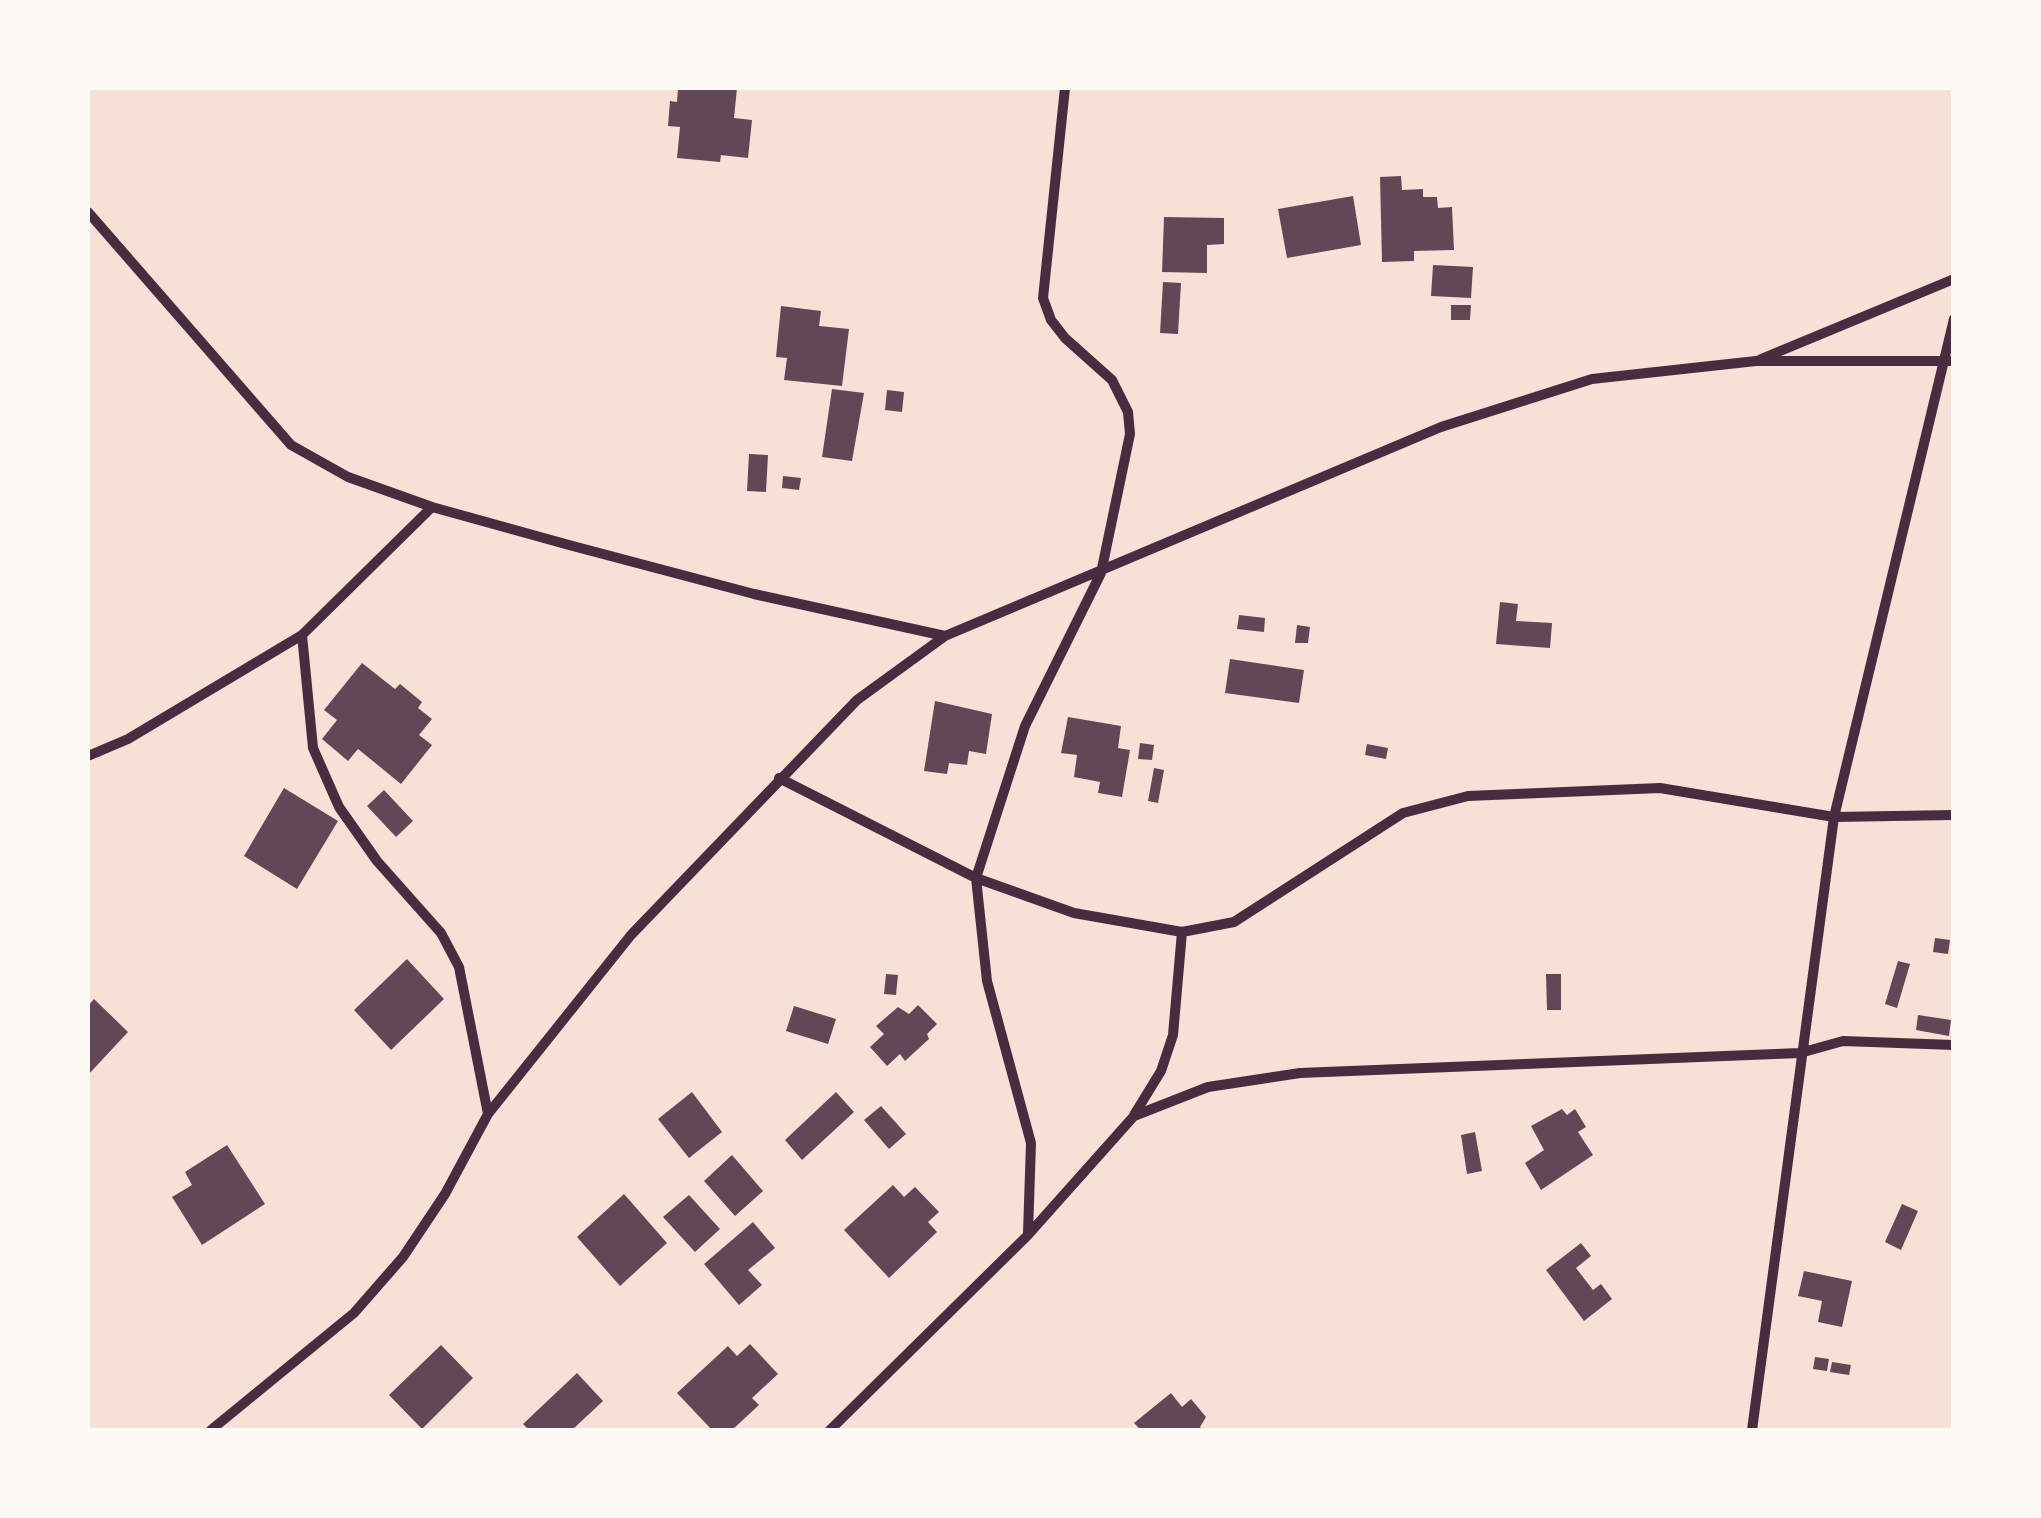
<!DOCTYPE html>
<html>
<head>
<meta charset="utf-8">
<style>
	body { margin:0 }
	#map { position:relative; width:2041px; height:1518px; overflow:hidden; background:#f7e1d7; font-family:"Fira Sans",sans-serif }
	canvas { display:block }
	.frame { position:absolute; inset:0; border:90px solid #fffaf5; pointer-events:none }
</style>
</head>
<body>
<div id="map">
<canvas width="2041" height="1518"></canvas>
<div class="frame"></div>
</div>
<script>
const c = document.querySelector('canvas').getContext('2d');
c.lineJoin = 'round';
function paint(path, color) {
  c.fillStyle = color;
  c.fill(path, 'evenodd');
}
function toPath(rows) {
  const path = new Path2D();
  for (const r of rows) {
    path.moveTo(r[0], r[1]);
    for (let i = 2; i < r.length; i += 2) path.lineTo(r[i], r[i + 1]);
  }
  return path;
}
function trace(path, color, width, dash) {
  c.strokeStyle = color;
  c.lineWidth = width;
  c.lineCap = dash ? 'butt' : 'round';
  c.setLineDash(dash || []);
  c.stroke(path);
}
paint(toPath([
	[678,88,737,88,734,118,752,120,748,158,721,155,720,162,677,158,680,127,668,126,670,101,677,102],
	[1401,176,1402,190,1423,189,1423,197,1437,197,1438,208,1452,207,1454,250,1414,251,1414,261,1382,262,1380,177],
	[1353,196,1361,245,1287,258,1278,209],
	[1164,217,1224,218,1224,244,1207,245,1207,273,1162,272],
	[1433,265,1473,267,1471,298,1431,296],
	[1163,282,1181,283,1178,334,1160,333],
	[1451,305,1471,305,1470,320,1451,320],
	[781,306,821,311,819,326,849,329,842,386,784,380,787,358,776,357],
	[832,389,864,393,852,461,822,457],
	[887,390,904,392,902,412,885,410],
	[749,454,768,455,766,492,747,491],
	[783,476,801,478,799,490,782,488],
	[1500,602,1518,604,1516,621,1552,623,1550,648,1496,644],
	[1239,615,1265,618,1264,632,1237,629],
	[1297,625,1310,627,1308,643,1295,643],
	[1230,659,1304,670,1299,703,1225,693],
	[362,663,395,689,400,684,422,702,418,708,432,719,419,735,432,745,401,784,358,749,348,761,322,739,337,720,324,710],
	[935,701,992,714,986,754,969,751,967,765,949,763,947,774,924,771],
	[1068,717,1121,726,1118,748,1130,750,1122,797,1098,793,1100,782,1074,777,1077,755,1061,753],
	[1140,743,1154,745,1152,760,1138,759],
	[1367,744,1388,748,1386,759,1365,755],
	[1154,768,1164,770,1158,803,1148,801],
	[284,788,338,821,297,889,244,856],
	[384,790,413,821,396,837,367,806],
	[1935,938,1950,940,1948,954,1933,952],
	[407,959,444,999,391,1050,354,1010],
	[1898,961,1910,964,1897,1008,1885,1004],
	[886,974,898,975,896,995,884,994],
	[1546,974,1561,974,1561,1010,1547,1010],
	[94,999,128,1032,88,1075,88,1006],
	[918,1005,937,1024,927,1034,929,1039,905,1061,900,1054,887,1066,870,1047,884,1034,876,1026,898,1007,909,1014],
	[794,1006,836,1019,828,1044,786,1031],
	[1918,1015,1951,1020,1949,1036,1916,1030],
	[692,1092,722,1132,689,1158,658,1119],
	[836,1092,854,1112,802,1160,785,1140],
	[881,1106,906,1134,889,1149,864,1120],
	[1562,1109,1567,1115,1575,1109,1586,1127,1578,1132,1593,1155,1541,1190,1525,1163,1544,1150,1531,1126],
	[1475,1132,1482,1171,1467,1174,1461,1135],
	[227,1145,265,1204,202,1245,172,1197,192,1185,185,1172],
	[732,1155,763,1191,735,1216,704,1181],
	[893,1185,904,1197,915,1187,939,1212,928,1222,937,1232,889,1278,844,1230],
	[624,1194,667,1243,620,1286,577,1237],
	[689,1195,720,1229,695,1252,663,1217],
	[1902,1204,1918,1211,1901,1250,1885,1242],
	[753,1222,775,1248,748,1270,762,1285,739,1305,704,1264],
	[1581,1243,1591,1256,1576,1268,1593,1290,1601,1284,1612,1299,1584,1321,1546,1270],
	[1804,1271,1852,1281,1842,1327,1818,1322,1822,1301,1798,1296],
	[750,1344,778,1374,752,1398,759,1405,732,1430,712,1430,677,1393,728,1346,737,1356],
	[441,1345,473,1378,422,1429,389,1395],
	[1815,1357,1829,1359,1827,1371,1813,1369],
	[1832,1362,1851,1365,1849,1375,1830,1372],
	[577,1373,603,1401,572,1430,529,1430,523,1424],
	[1171,1393,1182,1407,1191,1399,1206,1417,1200,1427,1203,1430,1141,1430,1134,1423]
]), '#644757');
trace(toPath([
	[88,212,291,445,348,477,432,507,569,545,754,594,945,636],
	[1761,359,1954,279],
	[302,635,313,748,339,807,377,861,441,933,459,967,488,1114],
	[88,756,128,739,302,635,432,507],
	[779,778,976,878,1074,913,1182,932,1234,922,1403,813,1468,796,1660,788,1834,817,1954,815],
	[1134,1115,1161,1071,1173,1035,1182,932],
	[1028,1233,1031,1143,987,981,976,878,1025,726,1101,573,1130,434,1128,412,1112,380,1065,338,1051,320,1043,298,1065,88],
	[211,1430,354,1313,403,1257,445,1194,488,1114,631,935,857,700,945,636,1441,427,1592,379,1756,361,1954,361],
	[830,1430,1027,1236,1134,1116,1208,1087,1300,1073,1800,1053,1843,1041,1954,1045],
	[1752,1430,1834,817,1954,319]
]), '#4a2c40', 10);
</script>
</body>
</html>
